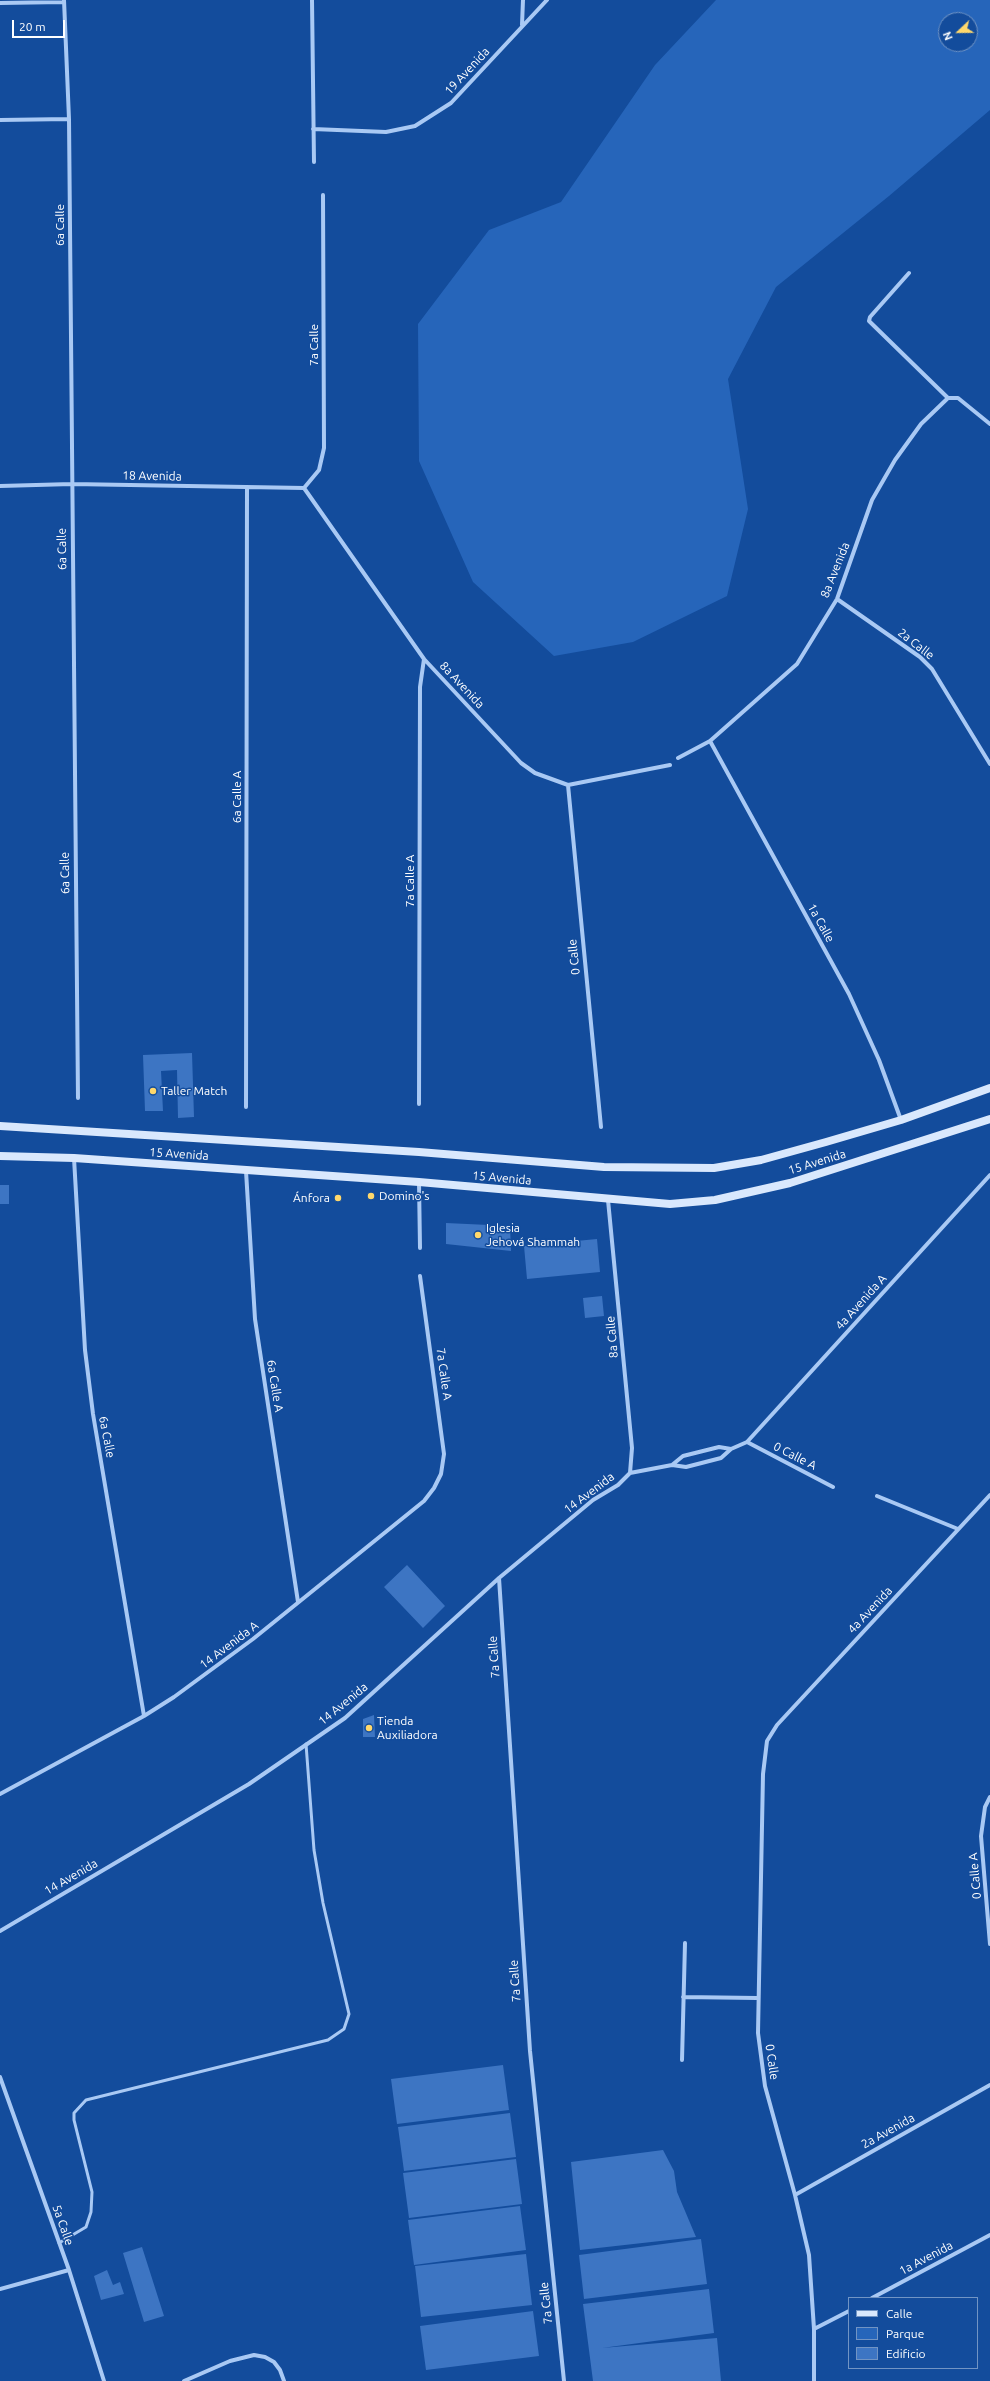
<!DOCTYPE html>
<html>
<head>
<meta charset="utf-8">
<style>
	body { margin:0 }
	#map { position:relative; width:990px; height:2381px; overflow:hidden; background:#134c9c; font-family:Ubuntu,sans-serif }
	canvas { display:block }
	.legend { position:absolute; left:848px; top:2297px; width:130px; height:72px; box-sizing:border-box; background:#134c9c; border:1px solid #7194c4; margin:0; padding:5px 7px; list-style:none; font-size:12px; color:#fff }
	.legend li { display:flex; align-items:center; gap:8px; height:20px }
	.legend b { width:20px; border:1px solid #7194c4 }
	.north { position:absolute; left:938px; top:12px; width:40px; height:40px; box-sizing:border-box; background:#134c9c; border:1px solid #7194c4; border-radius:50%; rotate:248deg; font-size:11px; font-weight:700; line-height:16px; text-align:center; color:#fff }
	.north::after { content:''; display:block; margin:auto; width:14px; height:18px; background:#ffd86c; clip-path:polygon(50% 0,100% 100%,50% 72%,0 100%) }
	.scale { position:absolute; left:12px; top:20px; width:53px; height:18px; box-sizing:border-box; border:2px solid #fff; border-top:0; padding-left:5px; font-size:12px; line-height:14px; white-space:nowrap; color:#fff; -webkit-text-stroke:3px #134c9c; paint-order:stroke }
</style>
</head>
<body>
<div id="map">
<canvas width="990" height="2381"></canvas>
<ul class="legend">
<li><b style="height:5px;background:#d9e8fd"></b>Calle</li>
<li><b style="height:11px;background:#2665ba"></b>Parque</li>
<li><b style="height:11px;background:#3d75c3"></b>Edificio</li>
</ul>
<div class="north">N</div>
<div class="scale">20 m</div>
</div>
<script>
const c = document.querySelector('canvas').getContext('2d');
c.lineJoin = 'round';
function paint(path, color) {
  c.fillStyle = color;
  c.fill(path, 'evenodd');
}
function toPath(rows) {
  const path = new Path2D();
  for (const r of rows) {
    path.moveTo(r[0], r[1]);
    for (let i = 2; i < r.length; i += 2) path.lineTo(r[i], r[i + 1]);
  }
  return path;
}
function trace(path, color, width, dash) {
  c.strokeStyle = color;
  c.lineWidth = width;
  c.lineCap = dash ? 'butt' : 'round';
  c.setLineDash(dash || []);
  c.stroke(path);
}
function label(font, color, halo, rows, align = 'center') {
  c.font = font + ' Ubuntu,sans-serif';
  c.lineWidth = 3;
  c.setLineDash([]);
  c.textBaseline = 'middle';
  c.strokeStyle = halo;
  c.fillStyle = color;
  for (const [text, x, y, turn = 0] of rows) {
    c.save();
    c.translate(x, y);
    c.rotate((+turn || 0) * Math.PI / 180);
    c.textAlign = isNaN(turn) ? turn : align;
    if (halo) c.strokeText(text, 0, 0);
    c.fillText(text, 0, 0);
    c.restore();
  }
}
paint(toPath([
	[716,0,990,0,990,110,889,196,776,287,728,379,748,509,727,596,633,642,554,656,473,582,419,461,418,324,489,230,561,202,655,65],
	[946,20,970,20,970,44,946,44]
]), '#2665ba');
paint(toPath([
	[192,1053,194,1117,178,1118,177,1070,161,1071,163,1111,145,1111,143,1055],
	[0,1185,9,1185,9,1204,0,1204],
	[446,1223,510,1226,511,1251,446,1244],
	[597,1239,600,1272,527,1279,524,1246],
	[602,1296,604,1316,585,1318,583,1298],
	[407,1565,445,1606,423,1628,384,1587],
	[374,1715,375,1737,363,1737,363,1719],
	[503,2065,509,2110,397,2124,391,2079],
	[510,2113,516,2157,404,2171,398,2127],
	[663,2150,674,2171,677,2192,696,2237,580,2250,571,2162],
	[516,2159,522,2204,409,2218,403,2173],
	[520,2206,526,2250,414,2265,408,2220],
	[701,2239,707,2284,584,2299,579,2255],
	[142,2247,164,2316,144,2322,123,2253],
	[526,2254,532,2305,421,2317,415,2266],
	[107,2270,113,2285,120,2282,124,2294,101,2300,94,2276],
	[709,2289,714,2333,602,2348,717,2338,721,2381,593,2381,583,2304],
	[533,2311,539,2356,426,2370,420,2326]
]), '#3d75c3');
trace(toPath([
	[59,2243,86,2227,91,2212,92,2192,74,2120,74,2113,86,2100,328,2040,344,2029,349,2014,323,1903,314,1850,306,1744]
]), '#a9c9f4', 3);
trace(toPath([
	[64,0,69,119,78,1098],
	[312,0,314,162],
	[0,3,64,2],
	[522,25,523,0],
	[0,120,69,119],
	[313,129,386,132,415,126,451,103,547,0],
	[909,273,870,317,869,321,948,398],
	[948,398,958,398,990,424],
	[0,486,72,484,304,488],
	[304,488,424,659,521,763,535,773,568,785,670,765],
	[304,488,319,470,324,448,323,195],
	[837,599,920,657,932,669,990,764],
	[710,741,849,994,879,1060,901,1120],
	[678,758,710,741,797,664,837,599,872,500,895,460,921,424,948,398],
	[568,785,601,1127],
	[419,1104,420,687,424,659],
	[246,1107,247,487],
	[74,1158,85,1350,93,1414,144,1716],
	[246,1171,255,1319,298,1602],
	[419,1182,420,1248],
	[608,1200,632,1448,630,1473],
	[747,1442,833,1487],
	[672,1465,683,1456,719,1447,731,1449],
	[877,1496,958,1529],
	[499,1578,530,2051,564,2381],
	[0,1794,144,1716,174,1697,253,1639,424,1501,434,1488,441,1474,444,1454,420,1276],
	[990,1797,985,1807,981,1836,990,1944],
	[0,1931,249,1784,345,1718,499,1578,593,1500,618,1485,630,1473,672,1465,686,1467,721,1458,731,1449,747,1442,990,1175],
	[683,1997,757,1998],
	[682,2060,685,1943],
	[0,2077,69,2270,104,2381],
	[795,2195,990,2085],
	[0,2289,69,2270],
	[872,2298,990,2235],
	[814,2329,849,2311],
	[184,2381,230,2361,254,2355,265,2357,274,2362,280,2370,284,2381],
	[814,2381,814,2329,809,2255,795,2195,765,2086,758,2033,763,1774,767,1741,777,1725,990,1495]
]), '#a9c9f4', 4);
trace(toPath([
	[0,1126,419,1152,604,1167,714,1168,761,1160,826,1142,901,1120,990,1088],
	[0,1156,74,1158,419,1182,670,1204,715,1200,790,1183,990,1119]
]), '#d9e8fd', 8);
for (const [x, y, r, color] of [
	[153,1091,4,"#ffd86c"],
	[371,1196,4,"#ffd86c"],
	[338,1198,4,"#ffd86c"],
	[478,1235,4,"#ffd86c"],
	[369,1728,4,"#ffd86c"]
]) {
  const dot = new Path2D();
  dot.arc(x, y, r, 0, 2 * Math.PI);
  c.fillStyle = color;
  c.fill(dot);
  trace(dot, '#134c9c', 1.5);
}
label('12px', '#fff', '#134c9c', [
	["19 Avenida",467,71,-47],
	["6a Calle",60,225,-90],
	["7a Calle",314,345,-90],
	["18 Avenida",152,476,1],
	["6a Calle",62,549,-91],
	["8a Avenida",835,570,-68],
	["2a Calle",916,644,38],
	["8a Avenida",462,685,47],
	["6a Calle A",237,797,-90],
	["6a Calle",65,873,-91],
	["7a Calle A",410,881,-90],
	["1a Calle",821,923,61],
	["0 Calle",574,957,-96],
	["15 Avenida",179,1154,4],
	["15 Avenida",817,1162,-17],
	["15 Avenida",502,1178,5],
	["4a Avenida A",861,1302,-48],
	["8a Calle",612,1337,-95],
	["7a Calle A",444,1374,82],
	["6a Calle A",275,1386,81],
	["6a Calle",107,1437,79],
	["0 Calle A",795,1456,27],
	["14 Avenida",589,1493,-37],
	["4a Avenida",870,1610,-47],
	["14 Avenida A",229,1645,-37],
	["7a Calle",494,1657,-94],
	["14 Avenida",343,1704,-39],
	["0 Calle A",975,1876,-95],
	["14 Avenida",71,1877,-30],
	["7a Calle",515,1981,-94],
	["0 Calle",772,2062,82],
	["2a Avenida",888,2131,-29],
	["5a Calle",63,2225,71],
	["1a Avenida",926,2258,-28],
	["7a Calle",546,2303,-96]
]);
label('12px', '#fff', '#134c9c', [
	["Taller Match",161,1091],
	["Domino's",379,1196],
	["Ánfora",330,1198,"right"],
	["Iglesia",486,1228],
	["Jehová Shammah",486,1242],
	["Tienda",377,1721],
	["Auxiliadora",377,1735]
], 'left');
</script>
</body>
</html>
